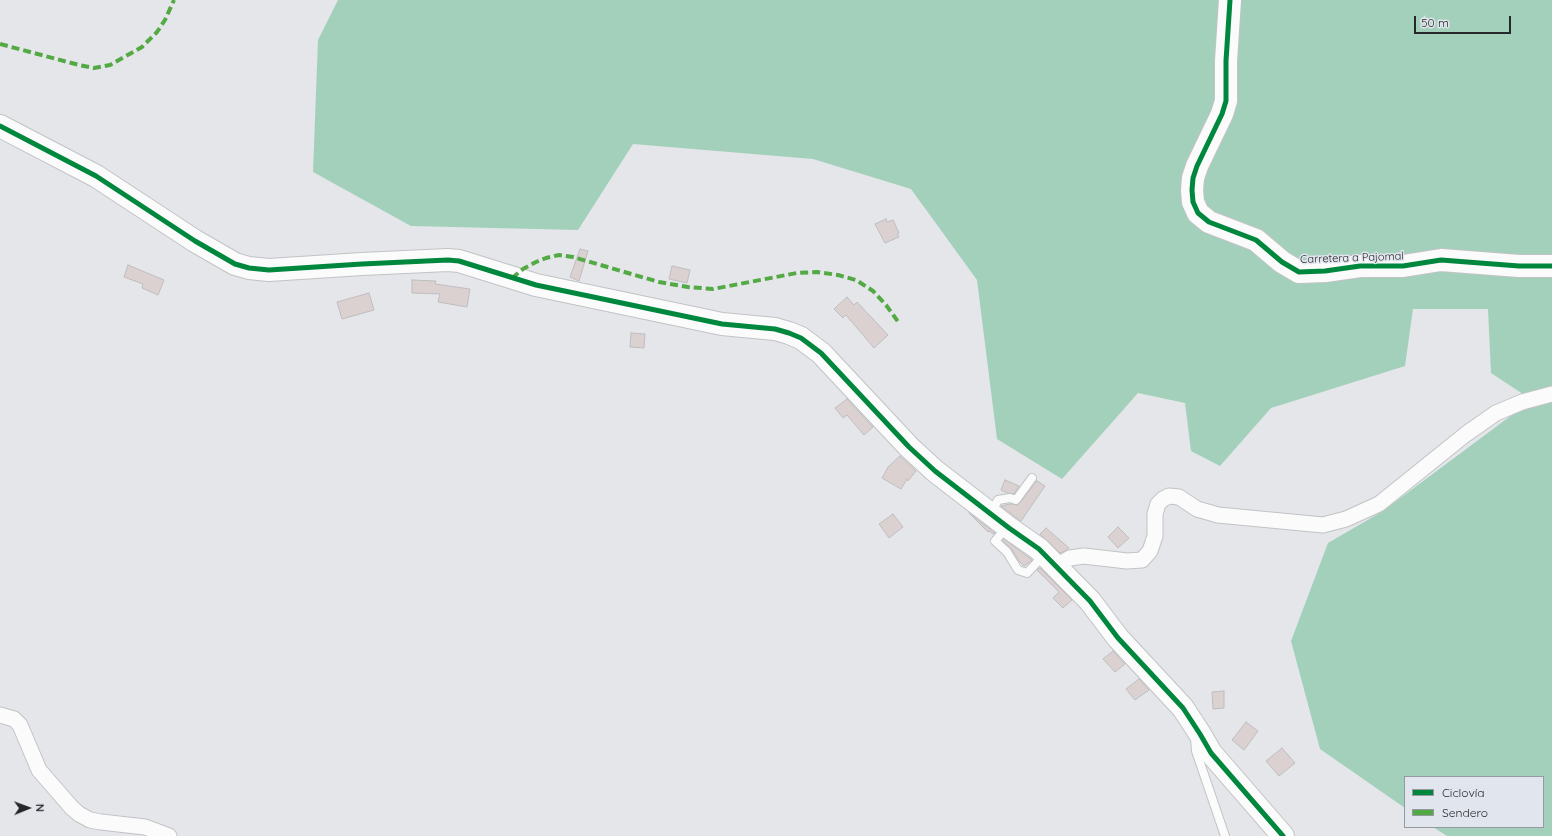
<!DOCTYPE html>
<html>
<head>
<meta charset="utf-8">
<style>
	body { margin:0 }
	#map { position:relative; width:1552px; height:836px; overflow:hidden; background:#e4e6ea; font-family:Quicksand,sans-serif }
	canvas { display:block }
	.legend { position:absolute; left:1404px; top:776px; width:140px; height:52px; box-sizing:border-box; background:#e1e5ed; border:1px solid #96999f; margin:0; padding:5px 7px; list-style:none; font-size:12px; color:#26272a }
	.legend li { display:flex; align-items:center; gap:8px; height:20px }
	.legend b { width:20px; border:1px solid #96999f }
	.north { position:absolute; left:8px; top:788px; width:40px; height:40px; -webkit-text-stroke:3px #e1e5ed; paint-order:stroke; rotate:89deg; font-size:11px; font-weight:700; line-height:16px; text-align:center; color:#26272a }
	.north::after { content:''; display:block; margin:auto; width:14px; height:18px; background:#26272a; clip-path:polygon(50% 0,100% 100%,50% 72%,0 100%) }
	.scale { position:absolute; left:1414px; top:16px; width:97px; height:18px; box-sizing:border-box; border:2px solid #26272a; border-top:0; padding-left:5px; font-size:12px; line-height:14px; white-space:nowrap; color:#26272a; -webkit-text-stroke:3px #e1e5ed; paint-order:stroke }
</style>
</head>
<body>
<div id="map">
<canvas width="1552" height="836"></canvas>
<ul class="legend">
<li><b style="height:5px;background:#00873e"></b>Ciclovía</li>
<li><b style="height:5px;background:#53aa44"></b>Sendero</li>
</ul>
<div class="north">N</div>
<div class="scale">50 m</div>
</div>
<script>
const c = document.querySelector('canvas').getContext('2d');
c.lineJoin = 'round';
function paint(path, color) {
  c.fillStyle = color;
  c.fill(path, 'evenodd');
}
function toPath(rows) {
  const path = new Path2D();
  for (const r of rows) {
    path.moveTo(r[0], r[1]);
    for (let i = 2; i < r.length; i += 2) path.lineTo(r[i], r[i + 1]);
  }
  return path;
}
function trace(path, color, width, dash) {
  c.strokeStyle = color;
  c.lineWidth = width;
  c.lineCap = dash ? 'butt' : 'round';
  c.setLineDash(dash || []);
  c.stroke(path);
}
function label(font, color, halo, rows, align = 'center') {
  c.font = font + ' Quicksand,sans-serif';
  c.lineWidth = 3;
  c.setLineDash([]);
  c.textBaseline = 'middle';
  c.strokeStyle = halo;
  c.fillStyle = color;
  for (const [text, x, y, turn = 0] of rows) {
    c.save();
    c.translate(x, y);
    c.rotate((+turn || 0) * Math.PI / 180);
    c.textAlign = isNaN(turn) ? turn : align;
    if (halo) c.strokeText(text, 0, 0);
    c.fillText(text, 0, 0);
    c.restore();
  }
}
paint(toPath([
	[338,0,1552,0,1552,836,1447,836,1433,827,1543,827,1543,777,1405,777,1405,808,1320,749,1291,641,1328,543,1383,511,1532,400,1491,373,1488,309,1413,309,1405,366,1271,408,1220,466,1191,451,1185,403,1138,393,1062,479,997,439,977,280,911,189,813,159,633,144,578,230,411,226,313,172,318,40]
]), '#a3d0bb');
const building = toPath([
	[886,219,887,222,893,220,899,233,897,234,899,237,885,243,875,224,886,219],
	[580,249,588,251,579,281,570,277,580,249],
	[128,265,164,280,158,295,142,288,143,284,124,277,128,265],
	[672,266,690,270,687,283,669,279,672,266],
	[412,280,436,281,435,284,470,289,467,307,438,302,440,294,412,293,412,280],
	[369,293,374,310,342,319,337,302,369,293],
	[847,297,854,305,857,302,888,335,874,348,846,315,843,318,834,309,847,297],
	[631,333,645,334,644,348,630,347,631,333],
	[847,399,873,427,864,435,847,415,843,418,835,408,847,399],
	[900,456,916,471,908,481,907,479,901,489,882,478,888,467,900,456],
	[1005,480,1019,486,1014,494,1007,493,1001,490,1005,480],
	[1037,481,1045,486,1021,521,1001,506,1010,504,1018,505,1037,481],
	[969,513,995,533,993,534,989,531,988,532,969,513],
	[893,514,903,527,889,538,879,524,893,514],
	[1118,527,1129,538,1118,548,1108,537,1118,527],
	[1046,528,1069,548,1067,550,1060,553,1040,534,1046,528],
	[1004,539,1031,559,1032,560,1024,566,1019,561,1011,548,1003,541,1004,539],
	[1040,568,1072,600,1063,608,1053,598,1059,592,1037,570,1040,568],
	[1113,651,1125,664,1115,672,1103,659,1113,651],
	[1139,679,1149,690,1135,700,1126,689,1139,679],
	[1224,691,1224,708,1213,709,1212,692,1224,691],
	[1246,722,1258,731,1244,750,1232,740,1246,722],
	[1282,748,1295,763,1279,776,1266,761,1282,748]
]);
paint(building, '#dbd1d0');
trace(building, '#bebdbf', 1);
const lane = toPath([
	[991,513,998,500,1010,498,1016,500,1032,478],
	[1007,527,995,541,1007,552,1018,570,1027,573,1044,555],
	[1195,738,1196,751,1225,836]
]);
const street = toPath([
	[1056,566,1070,558,1084,556,1127,561,1142,560,1150,551,1155,536,1155,514,1158,504,1163,499,1169,496,1179,497,1197,509,1218,515,1323,525,1346,519,1379,504,1466,434,1496,413,1522,402,1552,394],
	[0,715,14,719,20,725,39,770,72,808,79,814,90,820,101,822,145,827,169,836]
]);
const secondary = toPath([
	[1230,0,1226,61,1226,101,1222,114,1197,166,1193,178,1192,190,1193,202,1198,213,1209,222,1256,240,1282,262,1299,272,1325,271,1360,266,1403,266,1441,260,1519,266,1552,266],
	[0,126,96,176,195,241,235,264,249,268,269,270,362,264,448,260,459,261,536,285,722,324,775,329,789,333,801,338,821,353,909,447,935,471,1009,528,1039,549,1090,601,1118,638,1183,708,1200,734,1211,753,1283,836]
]);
trace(lane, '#c1c3c5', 10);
trace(street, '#c1c3c5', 17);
trace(secondary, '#c1c3c5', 24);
trace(lane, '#fbfbfc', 8);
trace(street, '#fbfbfc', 15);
trace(secondary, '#fbfbfc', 22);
trace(toPath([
	[0,44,79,65,94,68,110,65,142,47,157,32,165,20,174,0],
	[512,278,523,269,536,262,546,258,559,255,573,257,659,282,688,287,713,289,797,273,817,272,838,275,856,280,873,291,886,305,899,323]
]), '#53aa44', 4, [8, 4]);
trace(toPath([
	[1230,0,1226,61,1226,101,1222,114,1197,166,1193,178,1192,190,1193,202,1198,213,1209,222,1256,240,1282,262,1299,272,1325,271,1360,266,1403,266,1441,260,1519,266,1552,266],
	[0,126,96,176,195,241,235,264,249,268,269,270,362,264,448,260,459,261,536,285,722,324,775,329,789,333,801,338,821,353,909,447,935,471,1009,528,1039,549,1090,601,1118,638,1183,708,1200,734,1211,753,1283,836]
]), '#00873e', 5);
label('11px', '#26272a', '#e1e5ed', [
	["Carretera a Pajomal",1352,258,-2]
]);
</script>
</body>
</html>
